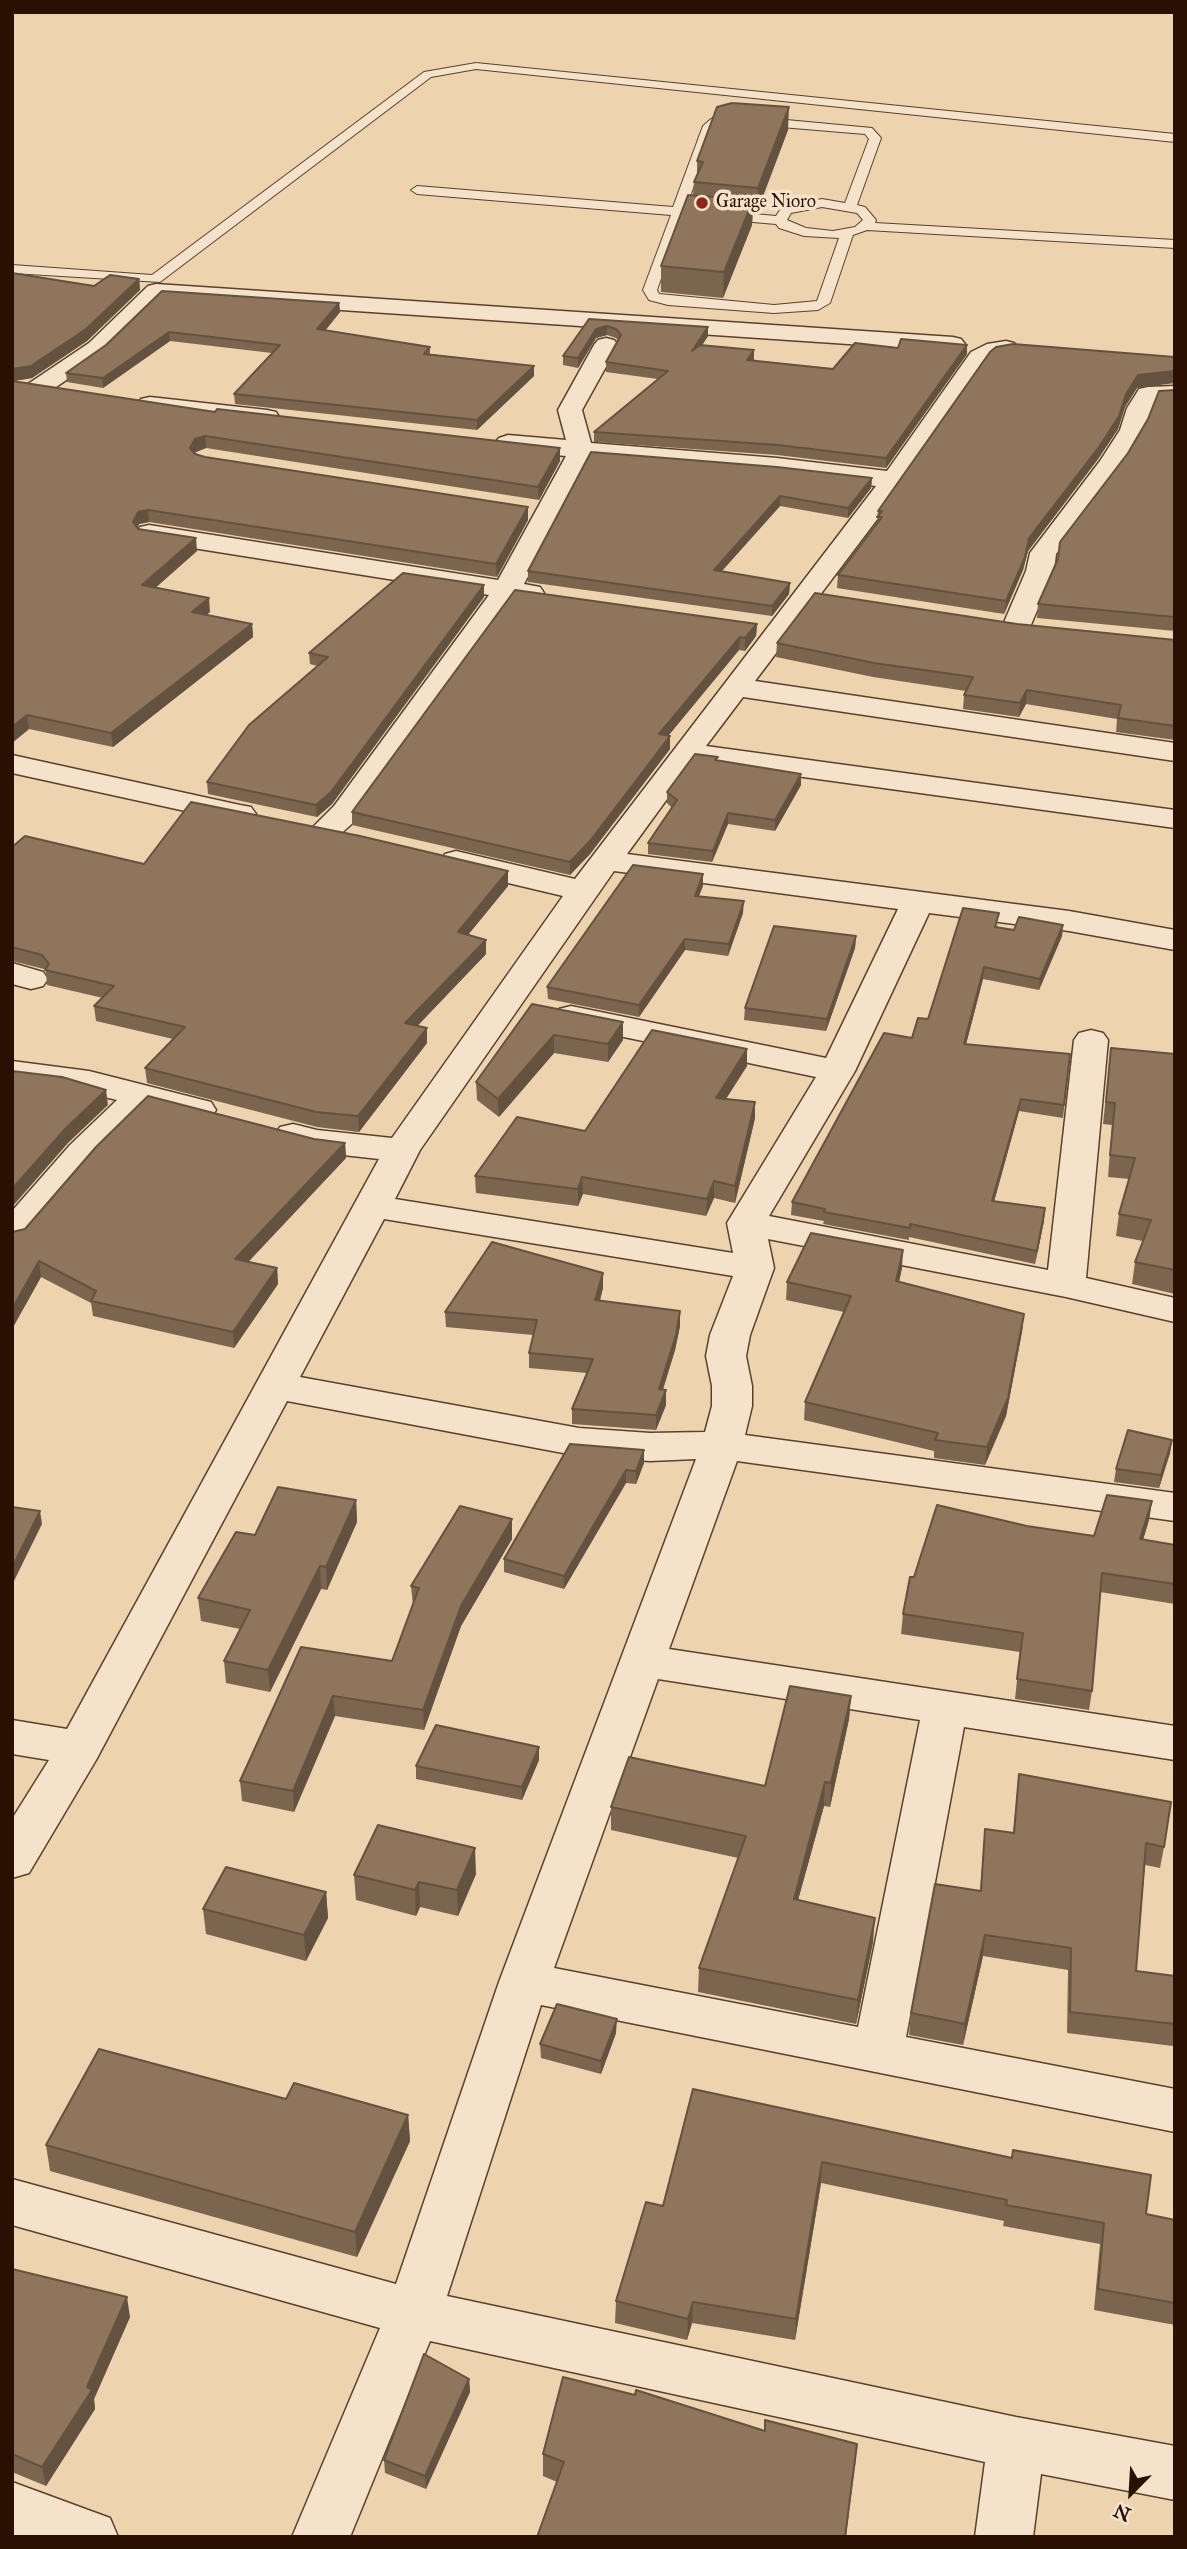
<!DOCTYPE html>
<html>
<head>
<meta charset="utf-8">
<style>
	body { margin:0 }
	#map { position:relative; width:1187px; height:2549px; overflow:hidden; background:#eed3af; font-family:"IM FELL Great Primer",serif }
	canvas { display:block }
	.frame { position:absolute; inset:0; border:14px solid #291000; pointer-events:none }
	.north { position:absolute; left:1096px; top:2458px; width:70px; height:70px; -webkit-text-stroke:5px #f4e2cb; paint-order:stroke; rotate:204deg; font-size:19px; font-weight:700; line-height:28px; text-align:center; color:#291000 }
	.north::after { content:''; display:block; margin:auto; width:24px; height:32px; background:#291000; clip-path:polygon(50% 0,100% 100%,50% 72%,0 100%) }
</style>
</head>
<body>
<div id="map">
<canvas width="1187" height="2549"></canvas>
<div class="frame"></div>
<div class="north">N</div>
</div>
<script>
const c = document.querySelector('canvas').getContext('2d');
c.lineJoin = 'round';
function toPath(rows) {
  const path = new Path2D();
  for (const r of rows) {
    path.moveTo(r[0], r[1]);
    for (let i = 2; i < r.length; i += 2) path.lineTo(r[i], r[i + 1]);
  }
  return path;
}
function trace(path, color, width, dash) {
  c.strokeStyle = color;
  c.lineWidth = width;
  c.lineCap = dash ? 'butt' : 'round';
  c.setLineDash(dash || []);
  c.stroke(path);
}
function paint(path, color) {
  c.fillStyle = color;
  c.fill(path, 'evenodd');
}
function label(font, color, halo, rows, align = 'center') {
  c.font = font + ' "IM FELL Great Primer",serif';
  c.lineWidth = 7;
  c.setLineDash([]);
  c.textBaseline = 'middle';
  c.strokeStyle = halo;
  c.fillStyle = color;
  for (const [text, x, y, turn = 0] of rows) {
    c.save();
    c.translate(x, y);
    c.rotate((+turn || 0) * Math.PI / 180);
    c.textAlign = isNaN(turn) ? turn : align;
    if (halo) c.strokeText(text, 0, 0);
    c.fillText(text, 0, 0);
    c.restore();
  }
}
const service = toPath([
	[476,63,1175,134,1175,142,476,69,431,77,160,282,12,273,12,265,152,275,424,72,476,63],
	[733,115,872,128,881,138,857,205,865,207,876,220,875,223,1175,240,1175,248,867,230,853,235,830,303,818,310,774,313,668,305,649,300,643,290,671,215,417,194,411,190,417,186,673,207,703,126,711,119,733,115],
	[733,123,865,134,869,139,845,203,822,199,782,207,776,216,686,208,714,128,733,123],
	[822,207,857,213,863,220,855,227,833,231,806,228,787,220,791,213,822,207],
	[683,216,776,224,779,228,804,236,839,238,817,301,774,305,659,294,657,290,683,216]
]);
const minor = toPath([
	[156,284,953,337,961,339,965,344,961,349,953,351,162,298,105,353,46,394,37,396,28,394,25,389,28,384,89,343,148,286,156,284],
	[606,338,614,340,618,345,582,410,591,443,777,458,887,471,971,352,987,344,1006,341,1014,343,1018,348,1014,353,994,357,987,362,903,485,755,681,1175,743,1175,761,743,697,706,746,1175,810,1175,828,694,762,627,854,1069,911,1175,930,1175,950,1069,931,929,913,855,1071,769,1216,1048,1270,1074,1040,1079,1033,1091,1030,1103,1033,1108,1040,1086,1278,1175,1298,1175,1322,1066,1297,768,1239,774,1268,750,1335,746,1356,752,1386,752,1406,745,1435,1175,1493,1175,1521,737,1461,669,1649,1175,1726,1175,1760,964,1727,906,2037,1175,2089,1175,2132,541,2005,447,2296,1016,2417,1175,2446,1175,2500,1041,2474,1033,2537,975,2537,985,2462,430,2341,350,2537,292,2537,380,2328,12,2225,12,2179,396,2284,499,1982,696,1459,650,1461,579,1456,287,1401,96,1760,29,1873,12,1878,12,1819,49,1760,12,1754,12,1720,67,1729,379,1159,316,1152,280,1143,275,1135,280,1127,293,1124,317,1130,392,1138,563,896,445,868,440,861,445,854,456,851,575,879,876,486,777,474,590,458,524,584,540,587,544,593,540,599,530,601,514,599,356,820,334,840,323,842,312,840,307,833,334,806,489,595,149,541,140,539,136,533,140,527,149,525,498,580,566,456,508,451,499,448,495,443,499,438,508,435,566,440,558,410,594,345,598,340,606,338],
	[614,871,898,909,826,1058,571,1006,559,1009,554,1016,559,1023,571,1026,816,1077,727,1223,733,1253,395,1199,420,1150,614,871],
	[384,1219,733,1276,710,1335,706,1356,712,1386,712,1406,705,1432,650,1433,579,1428,300,1377,384,1219],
	[658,1679,920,1720,858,2027,554,1968,658,1679],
	[1175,386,1175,400,1156,401,1144,430,1124,464,1056,554,1054,571,1030,627,1026,633,1016,635,1006,633,1002,627,1026,571,1030,553,1100,461,1120,430,1127,408,1136,394,1139,389,1148,387,1175,386],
	[150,397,267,410,276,412,279,417,276,422,267,424,141,409,138,404,141,399,150,397],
	[12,755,240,805,251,807,256,814,251,821,240,823,12,773,12,755],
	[12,963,43,972,48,979,43,986,31,989,12,984,12,963],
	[12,1061,89,1071,211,1102,216,1110,211,1118,198,1121,149,1108,96,1161,25,1243,12,1246,12,1211,70,1145,117,1100,88,1093,12,1083,12,1061],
	[12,2482,110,2518,118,2537,12,2536,12,2482]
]);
trace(service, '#5a412c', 2);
trace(minor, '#5a412c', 3);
paint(service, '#f4e2cb');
paint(minor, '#f4e2cb');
paint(toPath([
	[788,130,757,212,753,211,752,225,723,298,661,292,661,266,693,195,694,182,697,174,697,161],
	[12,273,94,286,139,279,140,290,87,341,32,378,13,381,215,412,560,448,560,461,539,500,206,448,196,452,195,454,205,457,528,520,497,577,149,522,139,524,138,528,197,551,156,587,210,612,206,615,252,624,253,637,113,747,29,729,12,743],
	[162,291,339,303,340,312,325,331,430,347,430,354,534,366,534,376,477,430,235,404,234,394,272,353,170,341,103,388,67,382,66,373,106,345],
	[589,319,708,327,708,336,702,345,754,350,754,361,833,369,898,348,967,345,967,354,886,468,777,455,594,442,594,432,658,379,606,372,606,362,618,341,616,338,607,335,596,338,578,368,563,365,563,356],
	[1137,388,1125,407,1118,429,1098,459,1028,551,1023,570,1004,614,837,588,838,575,877,524,878,511],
	[1175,390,1175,631,1037,618,1038,604],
	[591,452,872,478,871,488,848,518,780,506,721,572,790,583,789,594,772,616,528,582,528,571],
	[484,597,332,804,317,817,208,794,207,782,317,666,310,664,309,653],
	[757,624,756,636,745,651,739,650,668,736,670,736,670,749,590,854,570,875,352,825,352,812],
	[1017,624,1175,640,1175,740,1116,732,1117,719,1026,704,1019,717,963,709,964,695,966,691,873,677,776,657,777,643],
	[718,760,801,785,775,831,728,824,712,862,648,854,648,843,672,808,667,803,667,792],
	[12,847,144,864,508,886,468,935,486,954,417,1026,427,1028,427,1043,359,1132,317,1127,147,1083,145,1068,173,1039,96,1021,94,1006,103,998,47,985,46,972,44,969,12,961],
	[703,886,699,896,743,913,728,956,685,950,639,1017,548,999,547,987],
	[998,924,997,927,1014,930,1063,925,1062,936,1039,990,983,979,966,1044,1070,1054,1063,1118,1019,1111,994,1201,1044,1221,1035,1264,909,1237,909,1240,823,1224,824,1221,791,1215,792,1202,912,1038,928,1019],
	[856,936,855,948,826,1031,744,1020,745,1008],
	[532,1004,623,1040,608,1062,554,1053,499,1117,477,1100,476,1082],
	[1111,1048,1175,1054,1175,1294,1132,1284,1135,1262,1143,1241,1116,1236,1119,1214,1129,1179,1108,1177,1112,1125,1103,1124],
	[747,1049,747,1066,726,1099,755,1102,755,1118,735,1203,714,1198,706,1216,583,1194,578,1206,476,1193,475,1176,585,1131],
	[314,1139,345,1143,346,1158,248,1262,277,1268,278,1284,234,1348,93,1316,91,1303,41,1277,12,1329,25,1229],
	[902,1268,899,1282,1024,1314,1022,1332,1006,1416,985,1465,934,1458,934,1451,804,1420,805,1402,844,1312,786,1300,787,1282],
	[603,1273,603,1288,600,1301,680,1326,675,1350,663,1390,666,1390,666,1405,656,1430,572,1424,572,1409,587,1373,529,1368,529,1353,533,1335,446,1327,445,1312],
	[1172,1440,1170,1453,1159,1488,1114,1482,1116,1469],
	[644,1450,644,1463,636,1484,626,1483,564,1589,504,1572,504,1559],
	[356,1500,357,1522,327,1590,321,1589,270,1692,226,1683,224,1661,240,1629,201,1621,198,1598,255,1535],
	[1152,1501,1149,1520,1143,1540,1175,1545,1175,1604,1100,1592,1092,1691,1089,1710,1015,1699,1020,1652,901,1634,903,1614,914,1577,1027,1526,1094,1536],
	[512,1519,512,1539,461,1626,424,1730,335,1716,294,1812,242,1801,240,1781,301,1647,392,1661,413,1606,411,1586],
	[851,1696,849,1719,830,1807,824,1806,798,1900,873,1942,856,2024,698,1992,699,1968,738,1858,611,1830,611,1807,765,1786],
	[539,1760,522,1800,416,1779,416,1766],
	[1019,1774,1164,1847,1160,1868,1145,1865,1136,1971,1175,1976,1175,2035,1173,2046,1067,2033,1068,1970,983,1956,963,2045,909,2035,911,2013,980,1891,985,1829,1013,1833],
	[476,1874,458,1916,420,1907,416,1916,356,1900,354,1875],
	[326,1892,328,1918,306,1961,206,1934,203,1909],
	[616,2033,601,2074,541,2058,540,2044],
	[693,2089,1146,2214,1175,2220,1175,2325,1094,2310,1100,2244,1003,2226,1004,2221,821,2183,795,2340,692,2323,687,2340,615,2323,616,2301,663,2206],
	[286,2099,408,2115,410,2141,357,2257,50,2171,46,2145],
	[12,2269,130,2317,94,2399,95,2409,46,2486,12,2472],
	[469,2379,470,2392,426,2489,385,2473,384,2460],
	[764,2431,857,2444,855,2467,557,2482,543,2476,543,2454]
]), '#7b654e');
paint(toPath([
	[789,107,788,130,757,212,758,188],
	[753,200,752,225,723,298,724,272],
	[139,279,140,290,87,341,32,378,14,381,12,384,12,369],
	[339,303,340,312,318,339,317,329],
	[607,326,607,335,596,338,578,368,578,358,596,329],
	[708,327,708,336,692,361,692,351],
	[169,332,170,341,103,388,103,378],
	[967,345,967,354,886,468,886,458],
	[754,350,754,360,747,370,747,360],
	[534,366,534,376,477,430,477,420],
	[1175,371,1175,383,1137,388,1125,407,1118,429,1098,459,1028,551,1023,570,1004,614,1006,601,1029,538,1138,375],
	[205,436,206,448,196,452,191,461,190,448,195,439],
	[560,448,560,461,539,500,538,487],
	[872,478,871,488,848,518,848,508],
	[780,496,780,506,713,581,714,570],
	[528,507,528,520,497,577,496,564],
	[148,510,149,522,139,524,134,534,133,522,138,512],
	[196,538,197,551,144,598,142,585],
	[790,583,789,594,772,616,772,606],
	[484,585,484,597,332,804,317,817,316,805],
	[209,598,210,612,193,625,192,612],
	[252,624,253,637,113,747,111,733],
	[757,624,756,636,745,651,745,638],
	[740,637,739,650,659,747,659,734],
	[1027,690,1026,704,1019,717,1020,703],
	[27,715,29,729,12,743,12,727],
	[670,736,670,749,590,854,570,875,570,862],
	[801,774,801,785,775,831,775,820],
	[728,813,728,824,712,862,713,851],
	[508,871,508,886,458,947,458,932],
	[703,874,703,886,694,907,695,896],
	[744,901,743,913,728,956,729,944],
	[1063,925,1062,936,1039,990,1040,979],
	[856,936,855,948,826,1031,827,1019],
	[685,939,685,950,639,1017,639,1005],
	[486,940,486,954,406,1038,405,1023],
	[984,967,983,979,963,1056,964,1044],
	[623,1022,623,1040,608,1062,608,1044],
	[427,1028,427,1043,359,1132,358,1116],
	[554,1035,554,1053,499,1117,498,1099],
	[747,1049,747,1066,716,1114,716,1098],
	[106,1090,108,1105,68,1143,12,1207,12,1189,66,1128],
	[1021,1099,1019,1111,991,1213,992,1201],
	[755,1102,755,1118,735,1203,735,1186],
	[345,1143,346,1158,236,1275,235,1259],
	[582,1177,583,1194,578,1206,578,1189],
	[714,1181,714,1198,706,1216,707,1199],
	[1045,1208,1044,1221,1035,1264,1037,1251],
	[903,1250,902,1268,895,1299,896,1281],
	[39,1261,41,1277,12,1329,12,1309],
	[277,1268,278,1284,234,1348,233,1332],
	[603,1273,603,1288,595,1315,595,1300],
	[680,1311,680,1326,675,1350,658,1404,659,1389],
	[1024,1314,1022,1332,1006,1416,985,1465,987,1447],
	[666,1390,666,1405,656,1430,656,1415],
	[1172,1440,1170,1453,1159,1488,1161,1475],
	[644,1450,644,1463,636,1484,636,1471],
	[626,1470,626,1483,564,1589,564,1576],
	[356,1500,357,1522,327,1590,326,1567],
	[1152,1501,1149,1520,1137,1559,1140,1539],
	[40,1511,42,1524,12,1585,12,1568],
	[512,1519,512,1539,461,1626,424,1730,423,1710,461,1606],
	[320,1566,321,1589,270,1692,268,1670],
	[333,1696,335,1716,294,1812,293,1791],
	[851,1696,849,1719,830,1807,831,1783],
	[539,1747,539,1760,522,1800,522,1787],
	[825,1782,824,1806,792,1922,794,1899],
	[475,1848,476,1874,458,1916,457,1890],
	[419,1882,420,1907,416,1916,415,1890],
	[326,1892,328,1918,306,1961,304,1935],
	[875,1918,873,1942,856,2024,858,2000],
	[985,1935,983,1956,963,2045,965,2024],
	[617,2019,616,2033,601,2074,601,2061],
	[408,2115,410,2141,357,2257,355,2232],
	[822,2162,821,2183,795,2340,796,2319],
	[127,2297,130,2317,94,2399,95,2409,46,2486,42,2467,87,2387],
	[693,2302,692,2323,687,2340,688,2319],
	[469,2379,470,2392,426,2489,425,2476],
	[857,2444,846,2537,845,2537]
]), '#645240');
const building = toPath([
	[732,103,789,107,758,188,694,182,703,162,697,161,717,107,732,103],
	[688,195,753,200,724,272,661,266,688,195],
	[12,273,94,286,110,275,139,279,86,329,31,366,12,369,12,273],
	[162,291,339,303,317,329,430,347,424,354,534,366,477,420,234,394,280,345,169,332,103,378,66,373,106,345,162,291],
	[589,319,708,327,692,351,700,345,754,350,747,360,833,369,855,343,898,348,901,339,967,345,886,458,778,445,594,432,668,371,606,362,621,335,616,329,607,326,596,329,578,358,563,356,589,319],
	[1013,344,1175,357,1175,371,1138,375,1126,394,1119,416,1099,447,1029,538,1025,557,1006,601,838,575,882,517,877,517,882,511,878,511,990,352,996,347,1013,344],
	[12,381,215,412,217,409,560,448,538,487,205,436,195,439,190,448,195,454,205,457,528,507,496,564,148,510,138,512,133,522,138,529,196,538,142,585,209,598,192,612,252,624,111,733,27,715,12,727,12,381],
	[1175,390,1175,617,1038,604,1058,559,1060,542,1128,453,1148,419,1159,391,1175,390],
	[591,452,777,467,872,478,848,508,780,496,714,570,790,583,772,606,528,571,591,452],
	[403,573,484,585,331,792,316,805,207,782,249,725,328,657,309,653,403,573],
	[515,590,757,624,745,638,740,637,659,734,670,736,590,841,570,862,352,812,515,590],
	[815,593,1017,624,1175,640,1175,726,1118,718,1121,705,1027,690,1020,703,964,695,973,677,874,663,777,643,815,593],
	[695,754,718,757,715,760,801,774,775,820,728,813,713,851,648,843,677,800,667,792,695,754],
	[191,802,360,836,508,871,458,932,486,940,405,1023,427,1028,358,1116,316,1112,145,1068,185,1027,94,1006,114,986,45,970,49,964,42,955,12,947,12,847,25,836,144,864,191,802],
	[633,865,703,874,695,896,744,901,729,944,685,939,639,1005,547,987,633,865],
	[963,908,999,913,995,927,1014,930,1019,917,1063,925,1040,979,984,967,964,1044,1070,1054,1064,1105,1021,1099,992,1201,1045,1208,1037,1251,910,1224,910,1228,824,1212,825,1209,792,1202,884,1033,912,1038,918,1018,928,1019,963,908],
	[774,926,856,936,827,1019,745,1008,774,926],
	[532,1004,623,1022,608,1044,554,1035,498,1099,476,1082,532,1004],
	[652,1030,747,1049,716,1098,755,1102,735,1186,714,1181,707,1199,582,1177,578,1189,475,1176,517,1117,585,1131,652,1030],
	[1111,1048,1175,1054,1175,1270,1135,1262,1151,1220,1119,1214,1135,1158,1110,1155,1115,1103,1106,1102,1111,1048],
	[12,1071,62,1077,106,1090,66,1128,12,1189,12,1071],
	[148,1096,314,1139,345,1143,235,1259,277,1268,233,1332,91,1301,96,1291,39,1261,12,1309,12,1232,25,1229,96,1147,148,1096],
	[811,1233,903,1250,896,1281,1024,1314,1008,1398,987,1447,935,1440,938,1433,805,1402,851,1296,787,1282,811,1233],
	[492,1242,603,1273,595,1300,680,1311,676,1335,659,1389,666,1390,656,1415,572,1409,593,1359,529,1353,537,1320,445,1312,492,1242],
	[1128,1430,1172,1440,1161,1475,1116,1469,1128,1430],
	[570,1444,644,1450,636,1471,626,1470,564,1576,504,1559,570,1444],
	[278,1487,356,1500,326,1567,320,1566,268,1670,224,1661,250,1610,198,1598,236,1532,255,1535,278,1487],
	[1107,1495,1152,1501,1140,1539,1175,1545,1175,1584,1102,1573,1092,1691,1017,1679,1023,1633,903,1614,910,1577,914,1577,937,1505,1027,1526,1094,1536,1107,1495],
	[460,1506,512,1519,461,1606,423,1710,333,1696,293,1791,240,1781,301,1647,392,1661,419,1588,411,1586,460,1506],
	[12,1507,40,1511,12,1568,12,1507],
	[790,1686,851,1696,831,1783,825,1782,794,1899,875,1918,858,2000,699,1968,746,1836,611,1807,629,1757,765,1786,790,1686],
	[436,1725,539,1747,522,1787,416,1766,436,1725],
	[1019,1774,1171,1802,1164,1847,1146,1843,1136,1971,1175,1976,1175,2024,1070,2012,1071,1948,985,1935,965,2024,911,2013,935,1884,981,1891,985,1829,1014,1833,1019,1774],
	[378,1825,475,1848,457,1890,419,1882,415,1890,354,1875,378,1825],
	[226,1867,326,1892,304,1935,203,1909,226,1867],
	[557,2004,617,2019,601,2061,540,2044,557,2004],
	[99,2049,286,2099,294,2083,408,2115,355,2232,46,2145,99,2049],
	[693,2089,1012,2158,1013,2150,1151,2175,1146,2214,1175,2220,1175,2303,1098,2289,1104,2223,1006,2205,1007,2200,822,2162,796,2319,693,2302,688,2319,616,2301,646,2202,663,2206,693,2089],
	[12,2269,127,2297,87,2387,92,2390,42,2467,12,2454,12,2269],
	[424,2354,469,2379,425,2476,384,2460,424,2354],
	[563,2377,635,2395,636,2390,765,2431,765,2420,857,2444,845,2537,537,2537,564,2462,543,2454,563,2377]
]);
paint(building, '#8f755b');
trace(building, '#645240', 2);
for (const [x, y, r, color] of [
	[702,203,7,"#8f2418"]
]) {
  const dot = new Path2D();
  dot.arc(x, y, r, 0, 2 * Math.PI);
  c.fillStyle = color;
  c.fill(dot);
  trace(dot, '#f4e2cb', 2.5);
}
label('18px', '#291000', '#f4e2cb', [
	["Garage Nioro",716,203]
], 'left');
</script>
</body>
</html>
